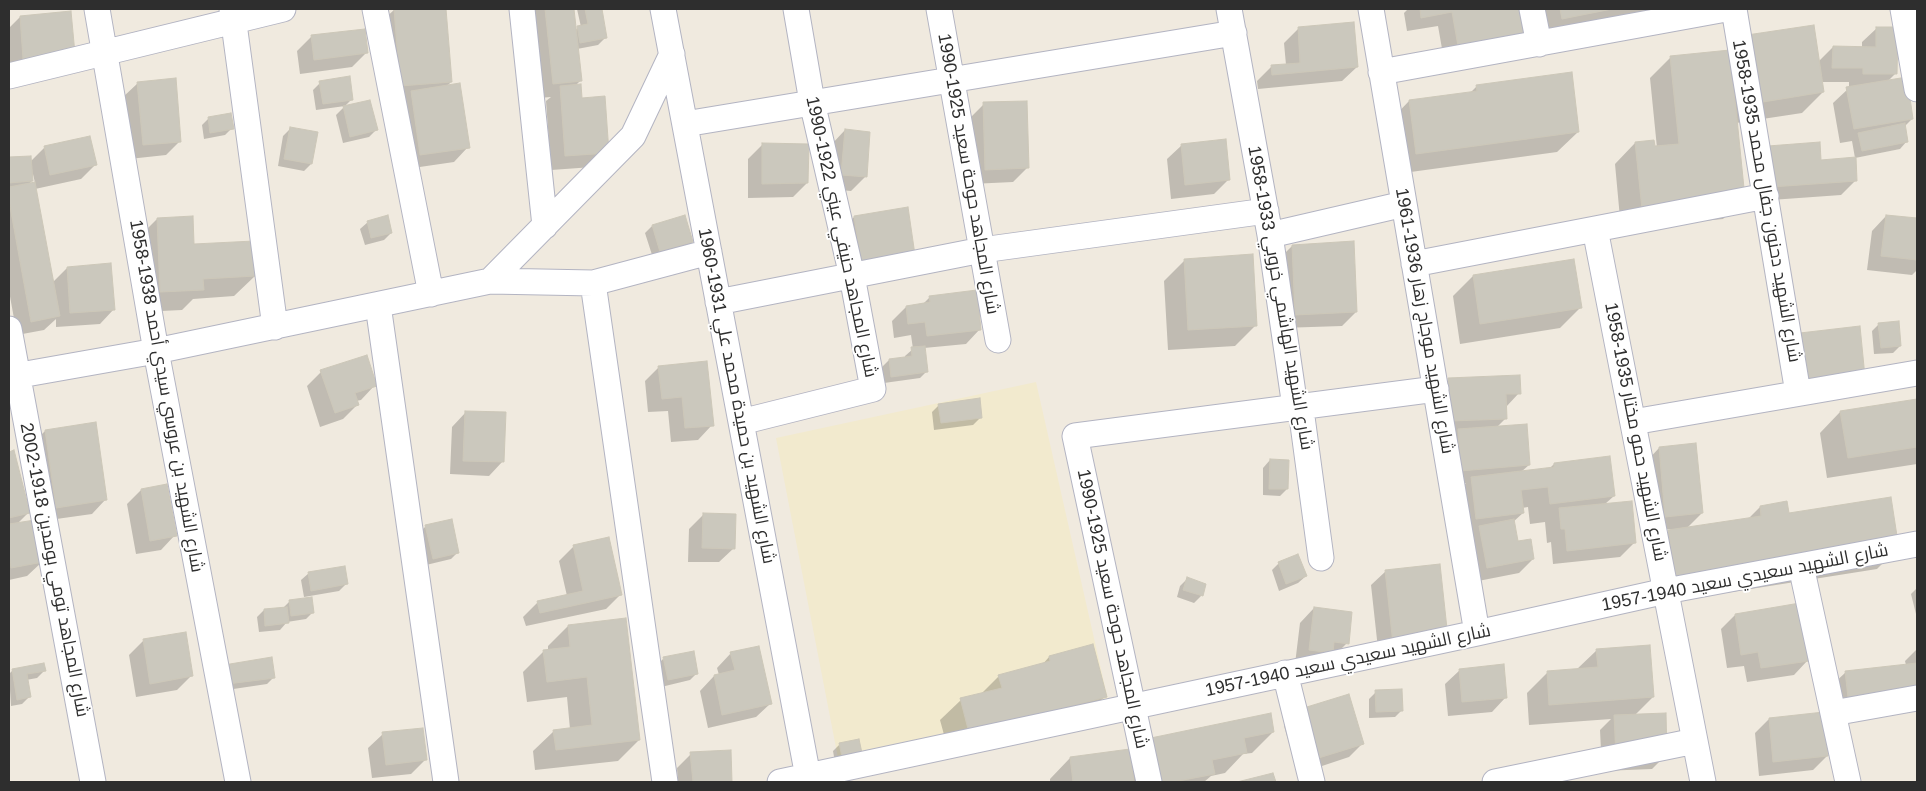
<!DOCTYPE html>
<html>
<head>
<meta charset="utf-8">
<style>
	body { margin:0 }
	#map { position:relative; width:1926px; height:791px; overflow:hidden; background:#f0eadf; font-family:Arial,sans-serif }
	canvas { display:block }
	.frame { position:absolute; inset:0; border:10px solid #2e2e2e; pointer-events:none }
</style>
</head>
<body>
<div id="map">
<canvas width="1926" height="791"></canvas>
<div class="frame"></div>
</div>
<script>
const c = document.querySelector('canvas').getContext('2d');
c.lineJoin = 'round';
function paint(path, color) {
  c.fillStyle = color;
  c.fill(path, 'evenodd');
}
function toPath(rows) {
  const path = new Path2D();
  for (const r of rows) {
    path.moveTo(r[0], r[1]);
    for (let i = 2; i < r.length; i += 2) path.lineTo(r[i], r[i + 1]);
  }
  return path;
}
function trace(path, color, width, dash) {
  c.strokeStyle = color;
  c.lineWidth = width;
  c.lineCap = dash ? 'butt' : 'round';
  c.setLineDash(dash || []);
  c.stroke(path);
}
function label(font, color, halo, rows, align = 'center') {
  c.font = font + ' Arial,Cairo,sans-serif';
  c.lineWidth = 4;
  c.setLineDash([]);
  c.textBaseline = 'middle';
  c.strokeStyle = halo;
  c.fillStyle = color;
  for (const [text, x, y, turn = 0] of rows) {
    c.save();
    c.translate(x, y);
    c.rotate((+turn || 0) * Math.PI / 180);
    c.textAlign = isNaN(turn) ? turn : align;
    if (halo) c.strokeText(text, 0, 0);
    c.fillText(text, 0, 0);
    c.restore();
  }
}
paint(toPath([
	[1036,382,1108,700,838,758,776,438]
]), '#f2eace');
paint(toPath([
	[395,9,445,9,451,82,446,87,468,147,454,162,406,169,380,23],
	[529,9,573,9,575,30,581,27,577,9,600,9,605,38,598,45,577,49,581,80,575,86,608,152,593,167,551,170,546,101,551,97,539,98],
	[1408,9,1518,9,1522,33,1508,47,1444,60,1438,26,1407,31,1404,13],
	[1543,9,1665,9,1548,33],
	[20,17,74,54,9,65,9,28],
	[1353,24,1357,67,1342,81,1258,89,1257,81,1272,66,1286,65,1284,43,1298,29],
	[1877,28,1896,73,1888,81,1912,119,1904,127,1907,141,1900,149,1855,158,1852,141,1840,143,1833,103,1849,88,1849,82,1821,82,1823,92,1802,113,1736,123,1744,198,1723,219,1621,229,1615,164,1635,143,1657,148,1650,78,1671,57,1818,62,1833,47,1862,48,1862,42],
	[311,37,366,53,352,67,300,74,297,51],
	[138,83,180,141,166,155,129,159,123,97],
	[320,83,352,99,344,107,376,130,369,137,343,143,336,115,345,106,316,110,313,90],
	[1477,86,1578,132,1557,152,1396,174,1389,122,1409,101,1470,93],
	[984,104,1027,168,1013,182,971,184,970,118],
	[209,118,232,128,225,135,204,139,202,125],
	[290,129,311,164,304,171,278,166,283,136],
	[845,130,866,176,851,191,827,189,831,145],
	[762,145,807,183,793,197,748,198,748,159],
	[1182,145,1228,180,1214,194,1171,199,1167,159],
	[45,147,95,165,81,179,35,189,52,283,67,268,114,309,100,324,56,327,56,319,44,330,17,335,9,291,9,159,30,157,30,162],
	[31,174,33,174,35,183,28,185,32,181],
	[1754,161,1820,161,1856,180,1841,195,1757,201],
	[907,209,847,278,840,231,854,217],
	[1886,216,1917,220,1917,270,1912,275,1867,270,1872,231],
	[157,219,193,245,255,276,234,296,193,299,182,310,140,312,136,240],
	[368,222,391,233,384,240,365,245,360,229],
	[652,226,692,242,685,249,653,258,645,233],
	[1292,246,1356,312,1342,326,1281,328,1278,260],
	[1185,260,1256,325,1235,346,1168,350,1164,281],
	[1473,276,1580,308,1560,328,1460,344,1453,296],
	[930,297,980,329,966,344,924,348,927,371,920,378,884,383,882,367,889,360,905,358,905,356,913,349,911,335,894,338,892,321,906,307,922,305],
	[1879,324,1900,346,1893,353,1874,354,1872,331],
	[659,367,712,425,698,440,671,442,668,411,648,412,645,381],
	[321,372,375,385,361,400,356,401,357,405,343,419,320,427,307,386],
	[1449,379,1519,393,1506,407,1506,418,1497,427,1529,465,1521,472,1549,469,1554,464,1614,496,1605,504,1634,543,1620,557,1553,564,1551,542,1547,543,1545,522,1530,524,1528,507,1522,508,1523,513,1513,522,1517,542,1533,559,1519,573,1473,582,1451,498,1466,483,1446,484,1435,394],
	[1917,400,1917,464,1827,478,1820,433,1840,412],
	[939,405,980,418,973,425,934,430,932,412],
	[466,412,503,461,489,476,450,474,452,427],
	[95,424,106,499,92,514,42,521,31,445,45,431],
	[1659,448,1702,513,1686,529,1748,519,1760,507,1788,514,1898,548,1877,569,1656,604,1648,552,1671,529,1651,531,1645,463],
	[13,452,29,512,17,524,42,562,27,576,9,580,9,453],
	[1270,460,1287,489,1280,496,1263,495,1263,468],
	[141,490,175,535,161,550,136,554,127,504],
	[704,514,734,548,719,562,688,562,689,529],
	[426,526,458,552,451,559,426,565,419,533],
	[574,546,621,594,606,609,526,626,523,617,538,602,567,596,559,561],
	[1279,563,1306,576,1298,583,1279,591,1272,570],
	[1386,571,1446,637,1379,658,1371,585],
	[309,573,346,584,339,591,304,597,301,580],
	[1187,579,1205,584,1201,596,1194,603,1177,597,1180,586],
	[1917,588,1917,618,1911,594],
	[289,602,313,612,306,619,287,622,280,630,259,632,257,617,264,610,282,609],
	[1314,608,1347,643,1333,657,1295,664,1300,623],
	[1735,615,1808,660,1794,675,1747,682,1744,666,1727,668,1721,629],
	[568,626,639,740,618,761,535,770,533,751,554,731,570,729,567,697,527,702,523,672,544,651,548,651,548,646],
	[144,640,191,676,177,690,136,697,129,655],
	[1917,649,1917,710,1835,719,1831,686,1846,672,1906,665,1905,661],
	[1597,650,1653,697,1635,715,1666,755,1652,769,1602,771,1600,730,1611,719,1529,725,1527,693,1548,672,1576,670],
	[731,653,771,703,756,717,708,728,700,691,714,676,719,675,717,668],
	[1049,657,1105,696,1085,717,949,753,940,720,961,700,980,695,999,676,1042,665],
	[663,659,697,673,690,680,661,687,656,666],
	[13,670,44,671,37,678,26,680,29,697,22,704,11,706,9,674],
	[1460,670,1506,697,1492,712,1448,716,1445,684],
	[218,673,274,677,267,684,220,691],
	[1376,692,1402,710,1395,717,1369,718,1369,699],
	[1298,711,1363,743,1349,757,1298,774,1284,726],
	[1769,719,1827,756,1813,770,1759,776,1755,733],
	[1273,732,1252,753,1243,754,1225,773,1211,776,1204,782,1050,782,1050,779,1070,758],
	[383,734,426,759,411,774,372,778,368,748],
	[858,740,836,768,833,751,840,744],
	[730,752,731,782,678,782,677,768,691,754]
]), '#0003');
const building = toPath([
	[394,9,446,9,452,82,400,86,394,9],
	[545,9,574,9,582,81,553,84,545,9],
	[585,9,602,9,607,38,580,43,577,26,588,24,585,9],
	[1420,9,1519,9,1524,33,1458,46,1452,12,1421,18,1420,9],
	[1560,9,1612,9,1562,19,1560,9],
	[71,11,75,54,23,59,20,16,71,11],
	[1354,22,1358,67,1272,75,1271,65,1300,63,1298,27,1354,22],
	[1814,25,1824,92,1757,103,1747,35,1814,25],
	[1876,27,1898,27,1897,74,1863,74,1863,68,1832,68,1833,46,1876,47,1876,27],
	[365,29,368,53,314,60,311,35,365,29],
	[1730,50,1745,198,1642,209,1635,142,1654,140,1655,146,1679,144,1670,56,1730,50],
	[1572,72,1579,132,1416,154,1409,100,1477,91,1476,85,1572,72],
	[350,76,353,100,323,104,319,81,350,76],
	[1907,77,1913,119,1854,129,1846,87,1907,77],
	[176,78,181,142,143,145,137,82,176,78],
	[460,83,470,148,420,155,411,91,460,83],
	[581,84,582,98,605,96,609,153,565,156,560,86,581,84],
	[370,100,378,130,350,137,343,106,370,100],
	[1027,101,1029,168,985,170,983,102,1027,101],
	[231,113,234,129,210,133,208,117,231,113],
	[1905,123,1908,142,1862,151,1858,133,1905,123],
	[290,127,318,132,312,164,284,159,290,127],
	[845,129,870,132,867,177,841,175,845,129],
	[90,136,97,165,50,175,44,146,90,136],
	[1226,139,1230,180,1185,185,1181,144,1226,139],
	[1820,142,1821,160,1856,157,1857,181,1771,187,1768,146,1820,142],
	[762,143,809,144,808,183,762,184,762,143],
	[31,156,33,181,9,183,9,157,31,156],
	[35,182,60,316,31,322,9,201,9,187,35,182],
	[908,207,915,255,861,264,854,216,908,207],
	[388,215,392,233,371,238,367,221,388,215],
	[685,215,693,242,660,252,652,225,685,215],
	[1886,215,1917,218,1917,260,1881,256,1886,215],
	[193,216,194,244,254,241,256,276,203,279,204,290,160,292,157,218,193,216],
	[1354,241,1357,312,1295,315,1292,245,1354,241],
	[1253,254,1257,326,1188,330,1184,259,1253,254],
	[1574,259,1582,308,1480,324,1473,275,1574,259],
	[111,263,115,310,70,313,67,267,111,263],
	[977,290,981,330,927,336,925,322,908,324,906,306,930,302,929,296,977,290],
	[1899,321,1901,346,1881,348,1878,323,1899,321],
	[1860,326,1865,377,1805,384,1800,333,1860,326],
	[925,346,928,372,891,377,889,359,912,356,911,347,925,346],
	[367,355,377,386,355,393,359,405,335,413,320,370,367,355],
	[707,361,714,426,685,428,682,397,662,399,658,366,707,361],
	[1520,375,1521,394,1506,394,1507,419,1450,421,1448,378,1520,375],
	[980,398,982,418,941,423,938,404,980,398],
	[1917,399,1917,447,1848,458,1840,411,1917,399],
	[465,411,506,412,504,462,463,461,465,411],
	[96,422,107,500,56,508,45,430,96,422],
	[1527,424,1530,465,1460,471,1458,429,1527,424],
	[1696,443,1703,513,1665,517,1659,447,1696,443],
	[14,450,30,513,9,518,9,452,14,450],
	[1610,456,1615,496,1550,504,1548,487,1521,490,1524,513,1476,519,1471,477,1554,467,1554,463,1610,456],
	[1270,459,1289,460,1288,489,1269,489,1270,459],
	[167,484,177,536,150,541,141,489,167,484],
	[1891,497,1899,549,1676,584,1668,530,1761,516,1760,506,1787,501,1789,513,1891,497],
	[1632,501,1636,543,1567,551,1565,529,1561,529,1559,508,1632,501],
	[703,513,736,514,735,549,702,548,703,513],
	[452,519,459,553,433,559,425,525,452,519],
	[1514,519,1518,541,1531,539,1534,559,1487,568,1479,526,1514,519],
	[35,520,43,562,11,568,9,556,9,524,35,520],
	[609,537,622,595,540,613,537,601,583,591,573,545,609,537],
	[1298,554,1307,576,1286,584,1278,562,1298,554],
	[1440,564,1448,638,1393,644,1385,570,1440,564],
	[345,566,348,584,311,591,308,572,345,566],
	[1187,577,1206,584,1203,596,1183,590,1187,577],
	[312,597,314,613,291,616,289,600,312,597],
	[1800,603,1809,661,1761,668,1758,652,1741,655,1735,614,1800,603],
	[287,607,289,623,265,626,264,609,287,607],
	[1314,607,1352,612,1349,644,1334,642,1333,653,1309,650,1314,607],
	[626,618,640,740,556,750,553,730,592,725,587,677,547,682,543,650,570,647,568,625,626,618],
	[186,632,193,676,150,684,143,639,186,632],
	[1093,644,1107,697,969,733,960,698,1002,688,998,675,1050,661,1049,656,1093,644],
	[1650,645,1654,697,1549,705,1547,671,1598,667,1596,649,1650,645],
	[759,646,772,704,722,715,714,675,735,670,730,652,759,646],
	[694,651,698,674,668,680,663,657,694,651],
	[272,657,275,678,227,684,224,665,272,657],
	[44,663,46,671,27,674,31,697,17,700,12,669,44,663],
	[1917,663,1917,698,1849,706,1845,671,1917,663],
	[1504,664,1507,698,1462,702,1459,669,1504,664],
	[1402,689,1403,711,1376,712,1375,690,1402,689],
	[1349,694,1364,744,1312,760,1297,710,1349,694],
	[1824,712,1828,756,1773,762,1769,718,1824,712],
	[1271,713,1274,732,1244,738,1247,753,1212,760,1215,774,1173,782,1154,782,1146,739,1271,713],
	[1666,713,1667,755,1616,757,1614,715,1666,713],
	[423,728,427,760,386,765,382,732,423,728],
	[859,739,863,758,843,762,839,743,859,739],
	[1130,749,1134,782,1073,782,1070,757,1130,749],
	[731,750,732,782,693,782,690,752,731,750],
	[1273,773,1276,782,1237,782,1273,773]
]);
paint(building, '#cbc8bd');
trace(building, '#ccc7b8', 1);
const street = toPath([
	[97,9,156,351,238,782],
	[232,9,275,327],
	[375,9,431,294],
	[522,9,545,226],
	[663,9,809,782],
	[939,9,998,340],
	[1229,9,1270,235,1295,407,1302,417,1321,558],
	[1371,9,1477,633],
	[1532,9,1539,44],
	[1734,9,1798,393],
	[1903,9,1917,89],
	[1381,72,1726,9],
	[9,76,283,9],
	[685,124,1234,33],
	[1595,229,1703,782],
	[1270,235,1404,204],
	[1414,264,1766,196],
	[490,281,593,283,709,252],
	[593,283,665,782],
	[718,302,982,250,1266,211],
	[378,305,446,782],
	[9,329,93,782],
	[9,377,156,351,490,281,633,136,672,54],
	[741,422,873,389,852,276,812,102,796,9],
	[1633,422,1917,373],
	[1801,566,1848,782],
	[1285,673,1312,782],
	[1833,713,1917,698],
	[780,782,1477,633,1666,591,1917,544],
	[1149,782,1075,436,1436,389],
	[1495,782,1695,741]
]);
trace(street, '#b3b4c2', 27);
trace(street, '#fff', 25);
label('18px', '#2e2e2e', '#fff', [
	["شارع المجاهد حوحة سعيد 1925-1990",968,174,80],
	["شارع الشهيد دحنون جفال محمد 1935-1958",1766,201,80],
	["شارع المجاهد حنيفي عيني 1922-1990",841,237,78],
	["شارع الشهيد الهاشمي خروبي 1933-1958",1280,298,80],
	["شارع الشهيد موجاج زهار 1936-1961",1424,321,80],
	["شارع الشهيد بن عروسي سيدي أحمد 1938-1958",166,396,80],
	["شارع الشهيد بن حميدة محمد علي 1931-1960",736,396,79],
	["شارع الشهيد حمو مختار 1935-1958",1635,432,79],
	["شارع المجاهد تومي بومدين 1918-2002",54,570,79],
	["شارع الشهيد سعيدي سعيد 1940-1957",1745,578,-11],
	["شارع المجاهد حوحة سعيد 1925-1990",1112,609,78],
	["شارع الشهيد سعيدي سعيد 1940-1957",1348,661,-12]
]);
</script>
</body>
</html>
